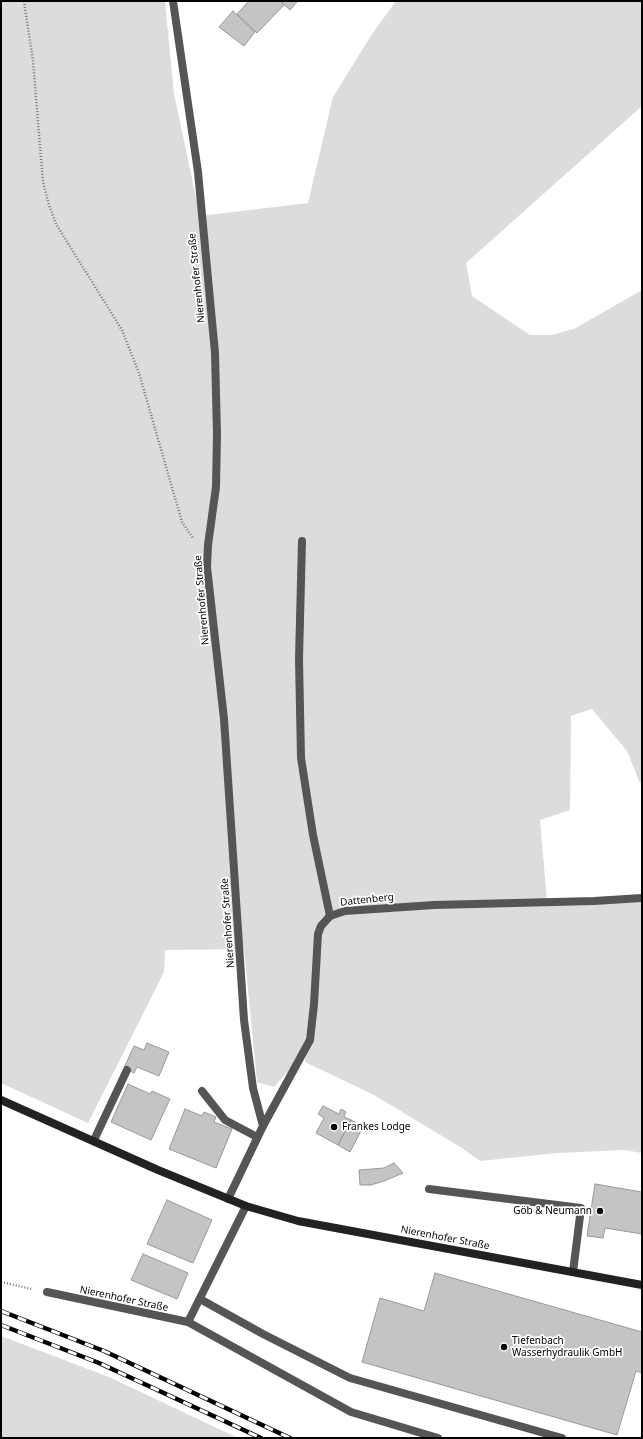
<!DOCTYPE html>
<html>
<head>
<meta charset="utf-8">
<style>
	body { margin:0 }
	#map { position:relative; width:643px; height:1439px; overflow:hidden; background:#fff; font-family:"Noto Sans",sans-serif }
	canvas { display:block }
	.frame { position:absolute; inset:0; border:2px solid #000; pointer-events:none }
</style>
</head>
<body>
<div id="map">
<canvas width="643" height="1439"></canvas>
<div class="frame"></div>
</div>
<script>
const c = document.querySelector('canvas').getContext('2d');
c.lineJoin = 'round';
function paint(path, color) {
  c.fillStyle = color;
  c.fill(path, 'evenodd');
}
function toPath(rows) {
  const path = new Path2D();
  for (const r of rows) {
    path.moveTo(r[0], r[1]);
    for (let i = 2; i < r.length; i += 2) path.lineTo(r[i], r[i + 1]);
  }
  return path;
}
function trace(path, color, width, dash) {
  c.strokeStyle = color;
  c.lineWidth = width;
  c.lineCap = dash ? 'butt' : 'round';
  c.setLineDash(dash || []);
  c.stroke(path);
}
function label(font, color, halo, rows, align = 'center') {
  c.font = font + ' "Noto Sans",sans-serif';
  c.lineWidth = 3.5;
  c.setLineDash([]);
  c.textBaseline = 'middle';
  c.strokeStyle = halo;
  c.fillStyle = color;
  for (const [text, x, y, turn = 0] of rows) {
    c.save();
    c.translate(x, y);
    c.rotate((+turn || 0) * Math.PI / 180);
    c.textAlign = isNaN(turn) ? turn : align;
    if (halo) c.strokeText(text, 0, 0);
    c.fillText(text, 0, 0);
    c.restore();
  }
}
paint(toPath([
	[1,1,165,1,174,94,200,216,308,203,333,97,372,34,396,1,642,1,642,106,466,263,472,296,530,335,551,335,574,329,642,290,642,782,640,783,627,751,592,709,571,716,570,810,540,820,547,901,642,898,642,1153,624,1150,557,1153,480,1161,462,1148,374,1095,305,1062,320,926,305,1052,274,1087,257,1082,244,949,165,950,164,972,88,1123,1,1083],
	[1,1336,109,1377,238,1438,1,1438]
]), '#dcdcdc');
const building = toPath([
	[249,1,280,1,284,5,257,33,237,14,249,1],
	[280,1,296,1,297,2,290,10,280,1],
	[233,11,255,32,244,46,219,27,233,11],
	[147,1043,169,1052,159,1076,137,1067,134,1073,124,1068,134,1046,144,1050,147,1043],
	[128,1084,150,1094,152,1091,170,1099,151,1140,111,1122,128,1084],
	[323,1106,339,1114,341,1109,346,1112,344,1117,351,1120,338,1145,316,1133,324,1118,318,1114,323,1106],
	[185,1109,202,1116,204,1112,216,1117,214,1122,232,1129,216,1168,169,1149,185,1109],
	[351,1120,363,1127,350,1152,338,1145,351,1120],
	[394,1163,403,1173,384,1181,371,1185,360,1185,359,1170,384,1168,394,1163],
	[595,1184,642,1192,642,1234,605,1228,603,1238,587,1236,595,1184],
	[167,1200,212,1220,193,1263,147,1244,167,1200],
	[143,1254,188,1273,177,1299,131,1280,143,1254],
	[435,1273,642,1332,642,1373,636,1371,617,1435,362,1362,380,1298,424,1311,435,1273]
]);
paint(building, '#c4c4c4');
trace(building, '#999', 1);
trace(toPath([
	[24,1,33,61,43,182,49,205,56,224,122,330,139,373,182,522,193,538],
	[1,1282,32,1289]
]), '#777', 2.5, [1, 2]);
trace(toPath([
	[302,541,299,659,301,758,313,835,330,916],
	[202,1091,225,1120,257,1137],
	[94,1140,127,1070],
	[429,1189,581,1208,573,1272],
	[200,1299,263,1334,350,1378,562,1438],
	[188,1322,351,1412,438,1438]
]), '#555', 8);
trace(toPath([
	[173,1,198,172,215,353,217,434,216,487,208,545,207,567,224,719,244,1020,253,1088,263,1126],
	[228,1199,263,1126,310,1040,314,1004,318,934,321,926,330,916,345,911,434,905,594,901,642,898],
	[47,1292,188,1322,246,1206]
]), '#555', 8);
trace(toPath([
	[1,1100,158,1170,246,1206,298,1221,642,1285]
]), '#222', 8);
const rail = toPath([
	[1,1311,104,1351,290,1438],
	[1,1325,99,1363,261,1438]
]);
trace(rail, '#000', 4.5);
trace(rail, '#fff', 3, [9]);
for (const [x, y, r, color] of [
	[334,1127,4,"#000"],
	[600,1211,4,"#000"],
	[504,1347,4,"#000"]
]) {
  const dot = new Path2D();
  dot.arc(x, y, r, 0, 2 * Math.PI);
  c.fillStyle = color;
  c.fill(dot);
  trace(dot, '#fff', 1.5);
}
label('10px', '#000', '#fff', [
	["Nierenhofer Straße",197,278,-96],
	["Nierenhofer Straße",202,600,-95],
	["Dattenberg",367,900,-6],
	["Nierenhofer Straße",228,923,-94],
	["Nierenhofer Straße",445,1238,11],
	["Nierenhofer Straße",124,1299,12]
]);
label('10px', '#000', '#fff', [
	["Frankes Lodge",342,1127],
	["Göb & Neumann",592,1211,"right"],
	["Tiefenbach",512,1341],
	["Wasserhydraulik GmbH",512,1353]
], 'left');
</script>
</body>
</html>
